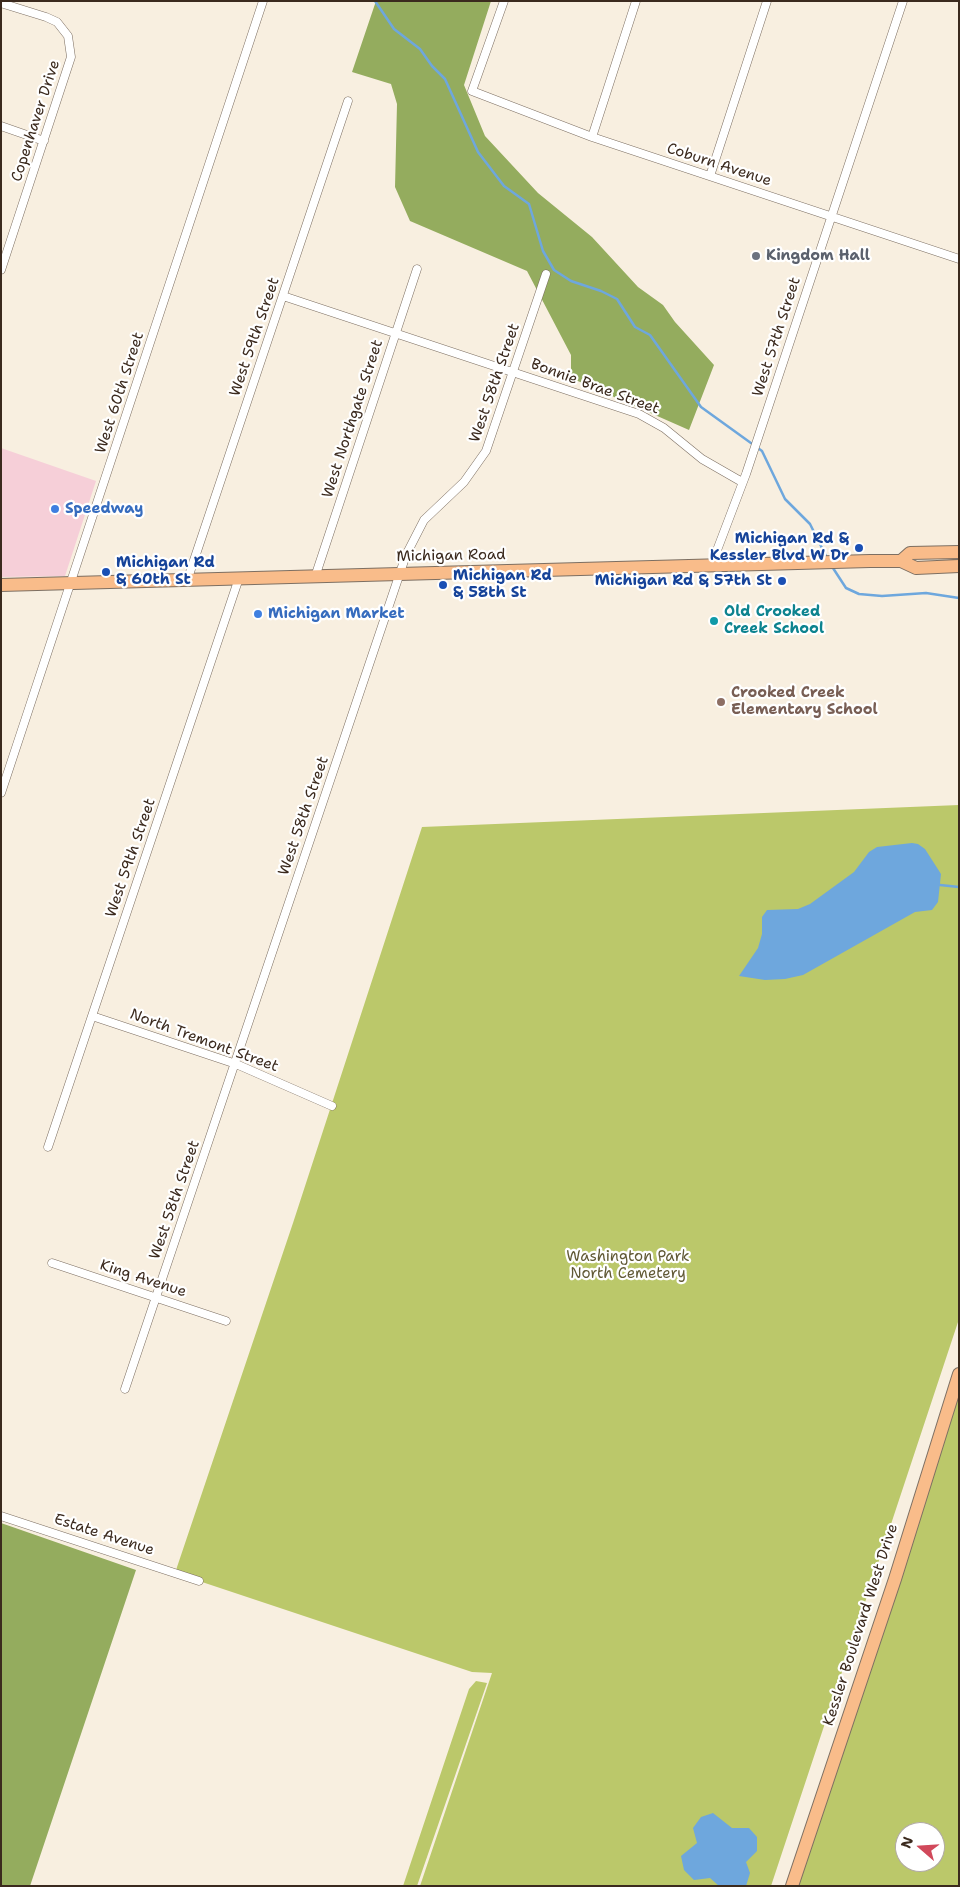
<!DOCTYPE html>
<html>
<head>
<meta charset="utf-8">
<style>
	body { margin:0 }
	#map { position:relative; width:960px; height:1887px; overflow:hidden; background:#f8efe0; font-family:"Shantell Sans",sans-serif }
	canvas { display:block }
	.frame { position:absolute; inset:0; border:2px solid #3b2a1e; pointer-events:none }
	.north { position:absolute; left:895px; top:1822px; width:50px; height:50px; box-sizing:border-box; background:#fff; border:1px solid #b1aaa5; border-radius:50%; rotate:289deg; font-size:14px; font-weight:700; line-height:20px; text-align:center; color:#3b2a1e }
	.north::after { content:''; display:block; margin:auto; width:18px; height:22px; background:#d1495b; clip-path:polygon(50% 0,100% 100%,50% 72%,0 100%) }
</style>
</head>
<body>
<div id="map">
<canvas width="960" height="1887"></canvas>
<div class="frame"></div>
<div class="north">N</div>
</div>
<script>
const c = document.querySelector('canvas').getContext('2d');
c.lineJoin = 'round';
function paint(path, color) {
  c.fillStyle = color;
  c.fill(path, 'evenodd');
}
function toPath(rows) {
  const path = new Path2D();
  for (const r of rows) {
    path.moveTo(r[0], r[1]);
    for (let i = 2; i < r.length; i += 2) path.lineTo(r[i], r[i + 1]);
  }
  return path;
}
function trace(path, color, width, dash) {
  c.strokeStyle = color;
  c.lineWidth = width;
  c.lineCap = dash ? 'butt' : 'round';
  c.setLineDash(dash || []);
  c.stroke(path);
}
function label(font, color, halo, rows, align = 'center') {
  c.font = font + ' "Shantell Sans",sans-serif';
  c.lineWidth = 4.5;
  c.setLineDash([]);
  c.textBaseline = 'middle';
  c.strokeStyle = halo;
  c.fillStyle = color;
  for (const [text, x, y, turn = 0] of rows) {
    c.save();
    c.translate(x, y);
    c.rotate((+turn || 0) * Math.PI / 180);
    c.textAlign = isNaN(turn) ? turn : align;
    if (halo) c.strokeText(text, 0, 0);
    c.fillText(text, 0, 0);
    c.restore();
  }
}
paint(toPath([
	[1,448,96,481,65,576,1,577]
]), '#f6cfd8');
paint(toPath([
	[959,805,959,1319,771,1886,420,1886,492,1673,472,1672,175,1573,293,1223,422,827],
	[959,1374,959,1886,792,1886],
	[905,1832,935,1832,935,1862,905,1862],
	[476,1681,487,1683,417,1886,403,1886,469,1689]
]), '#bbc86a');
paint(toPath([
	[376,1,491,1,464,85,485,136,538,193,592,237,638,287,663,305,675,322,714,365,689,430,571,378,571,355,527,271,410,221,395,187,397,104,391,84,352,72],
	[1,1523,136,1570,30,1886,1,1886]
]), '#94ac5e');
paint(toPath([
	[912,843,918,844,925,849,941,874,938,902,932,910,915,912,803,975,785,979,765,980,739,976,758,948,762,934,762,917,767,910,798,909,810,904,854,872,869,852,877,847],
	[713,1813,732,1828,749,1828,757,1837,757,1851,746,1862,750,1873,746,1886,719,1886,710,1878,694,1880,684,1870,681,1856,697,1843,693,1828,701,1817]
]), '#6ea7dd');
trace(toPath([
	[375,1,394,29,420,49,432,66,445,79,478,152,504,186,529,204,543,251,554,270,571,281,601,291,617,299,635,327,650,335,701,407,762,451,785,499,810,524,827,558],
	[831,565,846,588,859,594,882,596,926,593,959,598],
	[940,885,959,887]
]), '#6ea7dd', 2.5);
const minor = toPath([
	[504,1,472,91,592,137,959,259],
	[1,3,46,17,57,22,68,36,71,57,1,270],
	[1,126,44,141],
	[592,137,636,1],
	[710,176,767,1],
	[283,296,639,414,664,428,702,459,742,482],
	[711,566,746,474,903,1],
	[315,577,417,269],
	[187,581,348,101],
	[1,793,263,1],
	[92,1016,236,1064,332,1106],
	[48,1147,239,578],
	[52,1263,226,1321],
	[125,1389,406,555,424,520,464,482,486,451,546,274],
	[1,1516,199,1581]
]);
const primary = toPath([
	[901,561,910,553,959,552],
	[1,585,870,561,901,561,916,568,959,566],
	[792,1886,895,1579,959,1374]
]);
trace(minor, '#7d6f62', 9);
trace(primary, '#7d6f62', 14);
trace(minor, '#fff', 8);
trace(primary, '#f9bc8a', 12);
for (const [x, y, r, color] of [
	[756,256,5,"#6b7280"],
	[55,509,5,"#3f7fe0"],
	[859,548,5,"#1a4fb4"],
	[106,572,5,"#1a4fb4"],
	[782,581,5,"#1a4fb4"],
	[443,585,5,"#1a4fb4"],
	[258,614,5,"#3f7fe0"],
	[714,621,5,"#0f9aa8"],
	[721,702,5,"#8d6e63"]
]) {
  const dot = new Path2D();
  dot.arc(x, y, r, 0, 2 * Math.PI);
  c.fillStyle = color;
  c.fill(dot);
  trace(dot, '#fff', 2);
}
label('15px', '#3b2a1e', '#fff', [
	["Copenhaver Drive",36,121,-72],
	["Coburn Avenue",719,165,18],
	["West 59th Street",255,337,-71],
	["West 57th Street",777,337,-72],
	["West 58th Street",495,383,-71],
	["Bonnie Brae Street",595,387,20],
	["West 60th Street",120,393,-72],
	["West Northgate Street",353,419,-72],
	["Michigan Road",451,556,-1],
	["West 58th Street",304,816,-71],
	["West 59th Street",131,858,-71],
	["North Tremont Street",204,1041,20],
	["West 58th Street",175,1200,-71],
	["King Avenue",143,1279,18],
	["Estate Avenue",104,1535,18],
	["Kessler Boulevard West Drive",861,1625,-72]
]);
label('bold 15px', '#5b616d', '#fff', [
	["Kingdom Hall",766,256]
], 'left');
label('bold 15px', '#366cbe', '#fff', [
	["Speedway",65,509],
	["Michigan Market",268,614]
], 'left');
label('bold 15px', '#164399', '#fff', [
	["Michigan Rd &",849,539],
	["Kessler Blvd W Dr",849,556],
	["Michigan Rd",116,563,"left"],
	["& 60th St",116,580,"left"],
	["Michigan Rd",453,576,"left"],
	["& 58th St",453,593,"left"],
	["Michigan Rd & 57th St",772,581]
], 'right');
label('bold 15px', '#0d838f', '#fff', [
	["Old Crooked",724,612],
	["Creek School",724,629]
], 'left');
label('bold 15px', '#785e54', '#fff', [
	["Crooked Creek",731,693],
	["Elementary School",731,710]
], 'left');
label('15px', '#615935', '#fff', [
	["Washington Park",628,1257],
	["North Cemetery",628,1274]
]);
</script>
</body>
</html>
